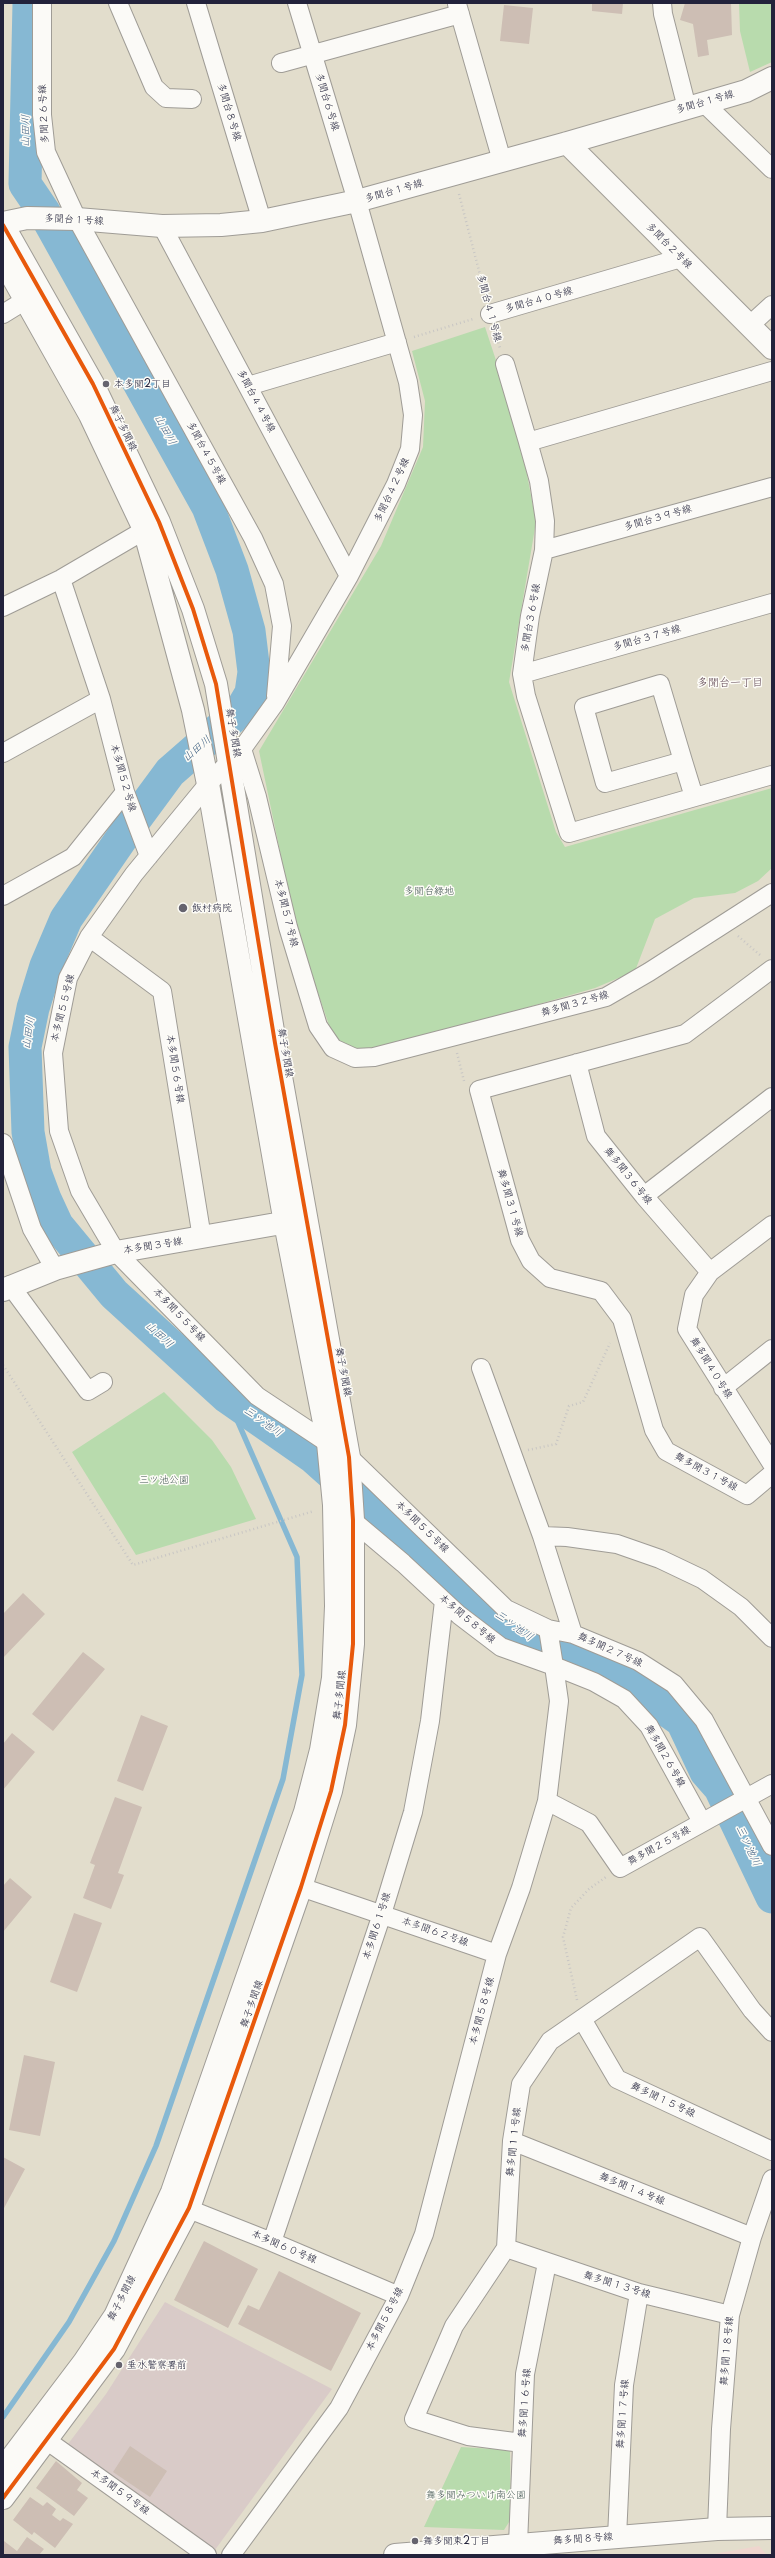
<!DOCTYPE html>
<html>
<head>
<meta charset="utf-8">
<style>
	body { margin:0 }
	#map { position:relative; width:775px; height:2558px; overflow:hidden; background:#e2ddcc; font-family:"Playpen Sans",sans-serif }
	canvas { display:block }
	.frame { position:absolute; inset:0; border:4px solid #22223b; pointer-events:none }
</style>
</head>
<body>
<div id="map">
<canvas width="775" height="2558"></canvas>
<div class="frame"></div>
</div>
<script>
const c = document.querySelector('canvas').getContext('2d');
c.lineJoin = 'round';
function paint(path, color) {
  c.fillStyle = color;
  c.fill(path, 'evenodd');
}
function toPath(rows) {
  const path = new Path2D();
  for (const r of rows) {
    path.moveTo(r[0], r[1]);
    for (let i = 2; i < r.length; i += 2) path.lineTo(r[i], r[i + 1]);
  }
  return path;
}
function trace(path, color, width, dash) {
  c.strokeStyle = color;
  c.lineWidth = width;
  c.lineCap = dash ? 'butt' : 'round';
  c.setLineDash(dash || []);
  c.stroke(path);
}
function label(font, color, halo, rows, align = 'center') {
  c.font = font + ' "Playpen Sans","Klee One",sans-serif';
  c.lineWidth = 3;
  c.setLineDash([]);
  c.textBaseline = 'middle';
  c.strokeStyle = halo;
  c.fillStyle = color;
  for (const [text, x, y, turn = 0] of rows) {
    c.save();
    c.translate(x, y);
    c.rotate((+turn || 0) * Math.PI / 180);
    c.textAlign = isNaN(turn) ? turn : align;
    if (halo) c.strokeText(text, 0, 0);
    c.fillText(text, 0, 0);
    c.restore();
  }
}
paint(toPath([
	[759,2546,767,2555,708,2555]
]), '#eed5ce');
paint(toPath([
	[165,2302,332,2389,212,2554,68,2444,106,2394]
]), '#d9cbc8');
paint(toPath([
	[739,3,772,3,772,62,750,72,740,31],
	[485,327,518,427,536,522,509,682,556,832,565,847,772,788,772,868,758,881,735,893,694,898,655,919,635,971,595,988,375,1051,351,1048,333,1037,296,928,259,751,381,546,423,447,425,401,412,351],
	[164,1392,212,1440,231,1467,256,1519,136,1555,72,1452],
	[461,2447,510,2450,511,2519,504,2530,424,2527]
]), '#b8dbad');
trace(toPath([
	[3,2417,69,2322,114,2241,156,2146,283,1779,302,1675,297,1557,227,1397]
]), '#86b8d3', 5.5);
trace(toPath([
	[29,3,25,184,44,212,208,507,232,570,249,631,254,672,251,693,241,710,170,772,128,829,66,919,46,966,33,1008,25,1047,28,1132,35,1172,45,1199,57,1225,114,1294,227,1397,313,1457,451,1580,530,1640,610,1670,682,1721,706,1772,720,1788,772,1897]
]), '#86b8d3', 33);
paint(toPath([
	[592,3,623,3,622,14,592,11],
	[685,3,731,3,732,35,707,40,709,55,698,57,693,24,680,20],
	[504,5,533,8,529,44,500,41],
	[23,1593,45,1614,3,1658,3,1614],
	[83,1652,105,1669,53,1731,32,1714],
	[141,1715,168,1726,143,1791,117,1781],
	[12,1733,35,1752,3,1790,3,1744],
	[115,1797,142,1807,118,1873,124,1875,111,1909,83,1898,95,1865,90,1863],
	[10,1878,32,1897,3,1932,3,1886],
	[74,1913,102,1923,77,1992,50,1982],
	[24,2055,55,2062,40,2136,9,2130],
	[3,2157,25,2169,3,2210],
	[204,2241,258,2269,228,2328,174,2300],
	[279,2271,361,2313,331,2371,238,2324,248,2305,259,2310],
	[130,2446,167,2471,150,2497,113,2472],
	[56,2461,82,2483,77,2490,88,2498,74,2516,36,2488],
	[30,2497,43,2506,47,2502,56,2509,52,2515,60,2521,63,2518,73,2524,55,2548,34,2532,32,2535,13,2520],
	[27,2537,44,2549,39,2555,3,2555,4,2541,17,2551]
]), '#cdbeb4');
const minor = toPath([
	[42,3,42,115,46,152,77,219,253,538,274,584,282,626,276,696],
	[118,3,154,87,166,98,192,99],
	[196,3,262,221],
	[297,3,357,201,408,382,413,415,410,449,396,484,349,576,275,703,242,749,208,784,134,874,89,937,68,978,53,1053,59,1131,80,1191,116,1252,257,1396,349,1457,506,1609,548,1629,573,1634],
	[662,3,663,14,687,108],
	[457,4,502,161],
	[281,63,460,14],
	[704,103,772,169],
	[162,226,349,576],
	[3,314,37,293],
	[490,314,681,258],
	[749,326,772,305],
	[505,364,528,442],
	[772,371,528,442,539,481,545,521,544,550,530,616,522,674,526,696,569,833,772,775],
	[248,386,397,342],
	[544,550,772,487],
	[61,579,101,699,125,792,149,856],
	[3,607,61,579,155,524],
	[522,674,772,603],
	[242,749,257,797,288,927,318,1026,333,1048,355,1058,374,1057,606,997,649,972,772,893],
	[3,753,101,699],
	[683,761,605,783,584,707,660,684,683,761,694,797],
	[3,896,73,857,125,792],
	[89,937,162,991,202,1238],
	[772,969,685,1034,479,1090,520,1240,531,1261,550,1278,601,1291,622,1319,654,1430,666,1451,747,1495,772,1474],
	[577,1063,596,1136,644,1196,710,1272],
	[3,1143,32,1229,55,1269],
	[644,1196,772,1097],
	[772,1225,710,1272,694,1295,687,1329,772,1464],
	[10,1285,88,1391,103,1382],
	[481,1368,542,1536,573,1634,638,1661,674,1684,704,1720,772,1846],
	[723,1388,772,1349],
	[542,1536,567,1537,617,1544,660,1559,702,1579,741,1607,772,1638],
	[548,1629,554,1666,594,1682,624,1699,649,1726,702,1822],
	[547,1801,589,1823,620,1868,772,1784],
	[289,1883,497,1954],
	[582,2019,617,2079,772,2151],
	[512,2141,752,2237],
	[176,2204,272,2242,399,2296],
	[272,2242,382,1914,413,1812,430,1721,444,1601],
	[506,2248,639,2293,730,2315],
	[35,2432,207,2555],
	[522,2443,468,2436,414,2419,454,2326,506,2248,512,2141,521,2084,550,2041,700,1937,752,2010,772,2032],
	[717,2529,721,2429,730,2315,752,2237,772,2179],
	[617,2537,624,2385,639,2293],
	[518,2544,525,2374,547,2263],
	[231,2555,339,2408,399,2296,424,2234,497,1954,521,1888,547,1801,559,1701,554,1666,501,1647,459,1615,403,1563,346,1515]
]);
const tertiary = toPath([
	[567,143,772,348],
	[3,223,27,218,77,219,162,226,221,225,262,221,357,201,567,143,746,91,772,78],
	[3,225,93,384,159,522,193,609,216,684,275,1043,349,1457,353,1520,353,1644,345,1725,331,1791,301,1887,189,2208,114,2349,3,2498],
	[3,260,90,415,144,529,193,710,208,784,285,1223,328,1443,334,1505,336,1606,333,1678,321,1750,305,1812,172,2192,115,2316,84,2362,3,2469],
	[3,1290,55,1269,116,1252,299,1220],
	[395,2555,717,2529,772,2528]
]);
trace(minor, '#9f9c96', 20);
trace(tertiary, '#9f9c96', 24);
trace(toPath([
	[459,194,486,298],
	[495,331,500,348],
	[414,337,473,319],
	[738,936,760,955],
	[457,1053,464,1081],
	[3,1365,133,1565,314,1511],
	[528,1450,556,1444,569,1406,583,1402,610,1343],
	[577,2000,563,1937,571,1908,589,1889,606,1877]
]), '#c8c6c4', 2.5, [1, 3]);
trace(minor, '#fbfaf7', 18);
trace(tertiary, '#fbfaf7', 22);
trace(toPath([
	[3,225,93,384,159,522,193,609,216,684,275,1043,349,1457,353,1520,353,1644,345,1725,331,1791,301,1887,189,2208,114,2349,3,2498]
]), '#e8590c', 4);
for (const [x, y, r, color] of [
	[106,384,4,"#65636e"],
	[183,908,5,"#65636e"],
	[119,2365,4,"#65636e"],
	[415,2541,4,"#65636e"]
]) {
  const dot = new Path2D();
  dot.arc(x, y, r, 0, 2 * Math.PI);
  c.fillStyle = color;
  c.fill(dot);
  trace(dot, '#fdfcf7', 1.5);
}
label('10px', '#22223b', '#fdfcf7', [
	["多聞台６号線",327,102,73],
	["多聞台１号線",705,102,-16],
	["多聞台８号線",229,112,73],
	["多聞２６号線",44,114,-93],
	["多聞台１号線",394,191,-16],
	["多聞台１号線",74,220,3],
	["多聞台２号線",669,246,45],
	["多聞台４０号線",539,300,-16],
	["多聞台４１号線",489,308,75],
	["多聞台４４号線",256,401,62],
	["舞子多聞線",123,428,64],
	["多聞台４５号線",206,453,61],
	["多聞台４２号線",392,490,-65],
	["多聞台３９号線",658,518,-16],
	["多聞台３６号線",531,618,-80],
	["多聞台３７号線",647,638,-16],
	["舞子多聞線",233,733,80],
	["本多聞５２号線",123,778,74],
	["本多聞５７号線",286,913,76],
	["舞多聞３２号線",575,1004,-16],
	["本多聞５５号線",63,1008,-76],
	["舞子多聞線",285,1053,80],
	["本多聞５６号線",175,1069,81],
	["舞多聞３６号線",628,1176,51],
	["舞多聞３１号線",510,1203,74],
	["本多聞３号線",153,1246,-9],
	["本多聞５５号線",179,1315,46],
	["舞多聞４０号線",711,1368,58],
	["舞子多聞線",343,1372,79],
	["舞多聞３１号線",706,1472,28],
	["本多聞５５号線",422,1527,44],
	["本多聞５８号線",467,1619,40],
	["舞多聞２７号線",610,1650,24],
	["舞子多聞線",340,1695,-84],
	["舞多聞２６号線",665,1756,60],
	["舞多聞２５号線",659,1846,-29],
	["本多聞６１号線",377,1926,-72],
	["本多聞６２号線",435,1932,19],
	["舞子多聞線",252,2004,-71],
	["本多聞５８号線",482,2011,-75],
	["舞多聞１５号線",663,2100,25],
	["舞多聞１１号線",514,2142,-84],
	["舞多聞１４号線",632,2189,22],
	["本多聞６０号線",284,2247,23],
	["舞多聞１３号線",617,2285,17],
	["舞子多聞線",122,2298,-63],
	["本多聞５８号線",385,2319,-63],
	["舞多聞１８号線",727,2351,-85],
	["舞多聞１６号線",525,2403,-86],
	["舞多聞１７号線",623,2414,-86],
	["本多聞５９号線",120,2492,36],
	["舞多聞８号線",583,2539,-4]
]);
label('10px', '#22223b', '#fdfcf7', [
	["本多聞2丁目",114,384],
	["飯村病院",192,908],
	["垂水警察署前",127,2365],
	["舞多聞東2丁目",423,2541]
], 'left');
label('10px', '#455955', '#fdfcf7', [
	["多聞台緑地",429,891],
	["三ツ池公園",164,1480],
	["舞多聞みついけ南公園",476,2495]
]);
label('italic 11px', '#3d5e81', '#fdfcf7', [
	["山田川",26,131,-89],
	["山田川",165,430,61],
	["山田川",197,749,-41],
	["山田川",29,1033,-81],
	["山田川",159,1335,42],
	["三ツ池川",263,1422,35],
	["三ツ池川",514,1626,35],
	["三ツ池川",748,1846,65]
]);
label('11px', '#614855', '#fdfcf7', [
	["多聞台一丁目",730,683]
]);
</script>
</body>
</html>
